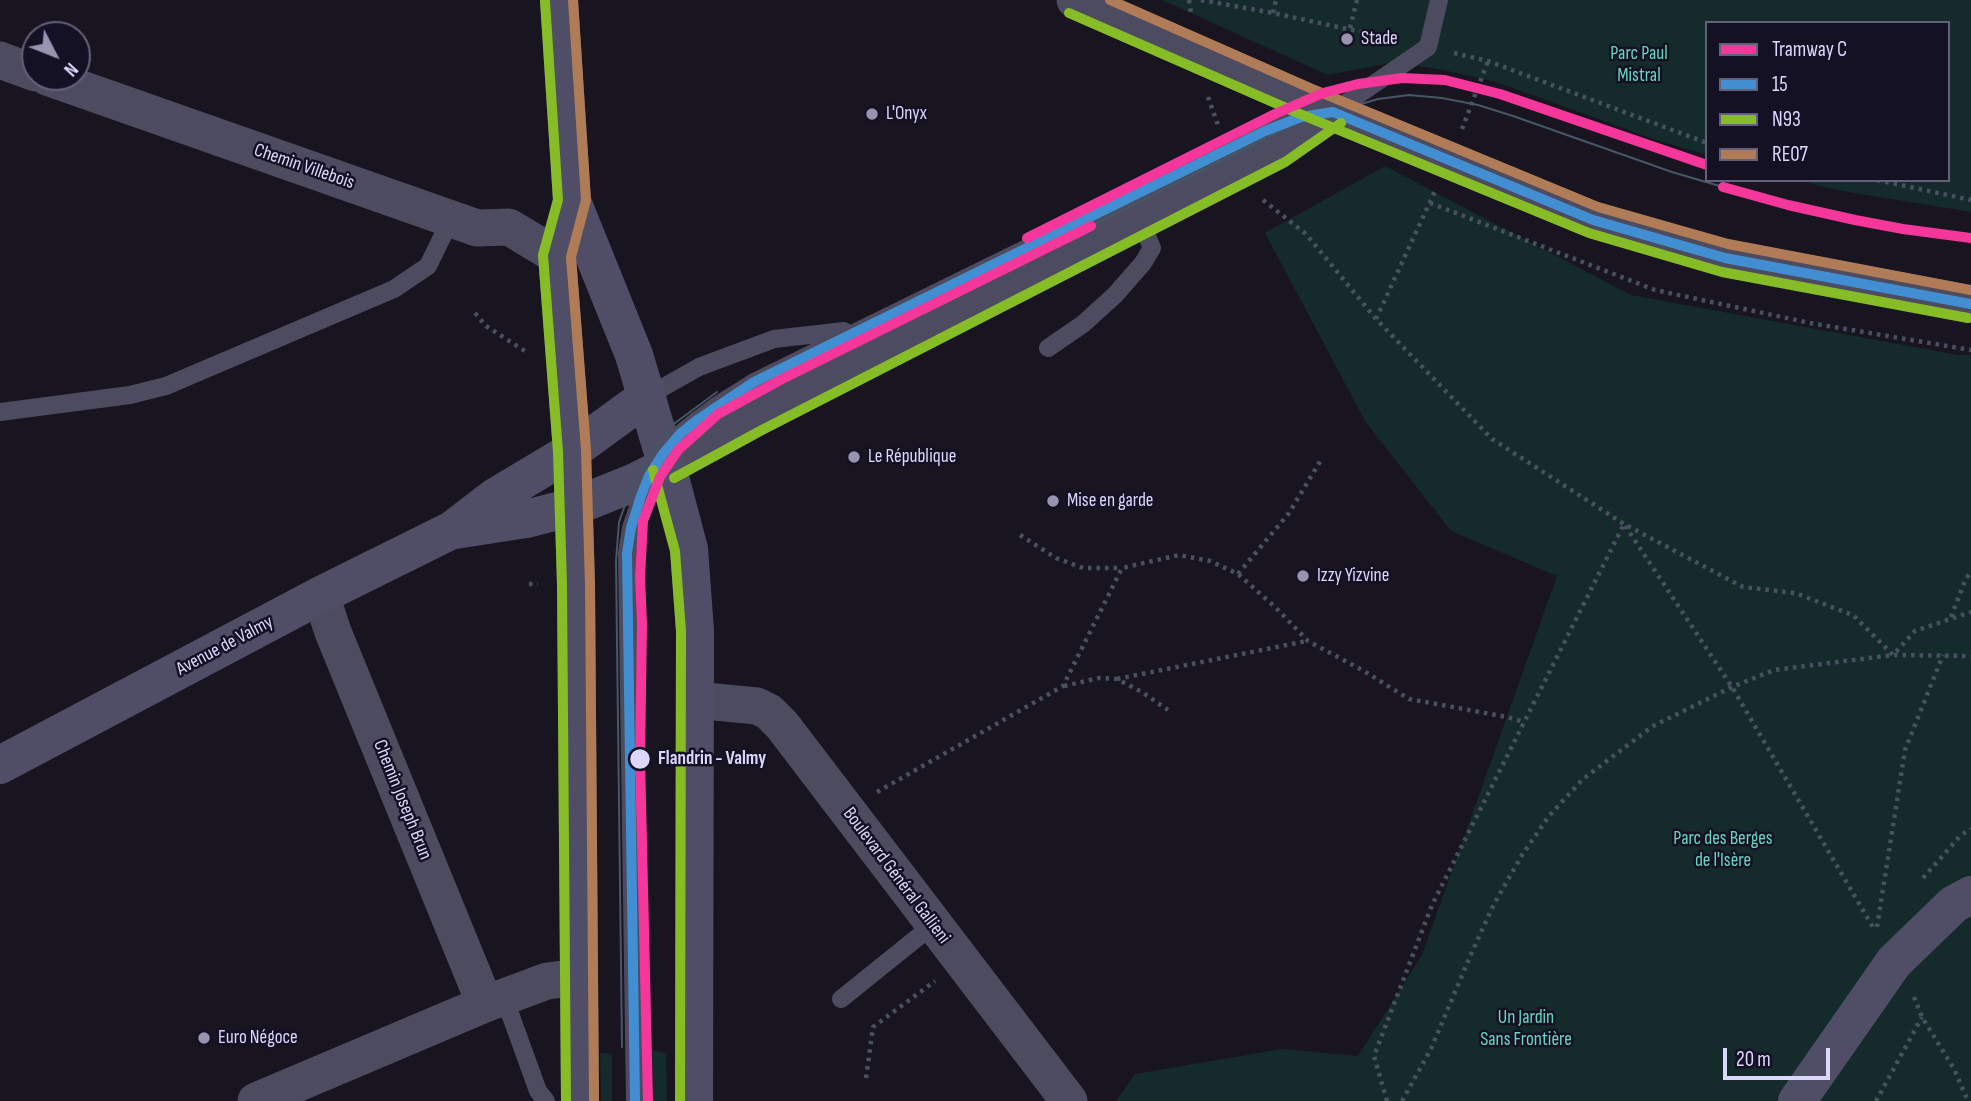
<!DOCTYPE html>
<html>
<head>
<meta charset="utf-8">
<style>
	body { margin:0 }
	#map { position:relative; width:1971px; height:1101px; overflow:hidden; background:#181520; font-family:"Sofia Sans Condensed",sans-serif }
	canvas { display:block }
	.legend { position:absolute; left:1705px; top:21px; width:245px; height:161px; box-sizing:border-box; background:#151124; border:2px solid #65607a; margin:0; padding:9px 12px; list-style:none; font-size:21px; color:#ddd7fc }
	.legend li { display:flex; align-items:center; gap:14px; height:35px }
	.legend b { width:35px; border:2px solid #65607a }
	.north { position:absolute; left:21px; top:21px; width:70px; height:70px; box-sizing:border-box; background:#151124; border:2px solid #65607a; border-radius:50%; rotate:132deg; font-size:19px; font-weight:700; line-height:28px; text-align:center; color:#ddd7fc }
	.north::after { content:''; display:block; margin:auto; width:24px; height:32px; background:#9893af; clip-path:polygon(50% 0,100% 100%,50% 72%,0 100%) }
	.scale { position:absolute; left:1723px; top:1048px; width:107px; height:32px; box-sizing:border-box; border:4px solid #ddd7fc; border-top:0; padding-left:9px; font-size:21px; line-height:24px; white-space:nowrap; color:#ddd7fc; -webkit-text-stroke:5px #151124; paint-order:stroke }
</style>
</head>
<body>
<div id="map">
<canvas width="1971" height="1101"></canvas>
<ul class="legend">
<li><b style="height:9px;background:#f5369a"></b>Tramway C</li>
<li><b style="height:9px;background:#418fd2"></b>15</li>
<li><b style="height:9px;background:#86bc25"></b>N93</li>
<li><b style="height:9px;background:#b07c57"></b>RE07</li>
</ul>
<div class="north">N</div>
<div class="scale">20 m</div>
</div>
<script>
const c = document.querySelector('canvas').getContext('2d');
c.lineJoin = 'round';
function paint(path, color) {
  c.fillStyle = color;
  c.fill(path, 'evenodd');
}
function toPath(rows) {
  const path = new Path2D();
  for (const r of rows) {
    path.moveTo(r[0], r[1]);
    for (let i = 2; i < r.length; i += 2) path.lineTo(r[i], r[i + 1]);
  }
  return path;
}
function trace(path, color, width, dash) {
  c.strokeStyle = color;
  c.lineWidth = width;
  c.lineCap = dash ? 'butt' : 'round';
  c.setLineDash(dash || []);
  c.stroke(path);
}
function label(font, color, halo, rows, align = 'center') {
  c.font = font + ' "Sofia Sans Condensed",sans-serif';
  c.lineWidth = 5;
  c.setLineDash([]);
  c.textBaseline = 'middle';
  c.strokeStyle = halo;
  c.fillStyle = color;
  for (const [text, x, y, turn = 0] of rows) {
    c.save();
    c.translate(x, y);
    c.rotate((+turn || 0) * Math.PI / 180);
    c.textAlign = isNaN(turn) ? turn : align;
    if (halo) c.strokeText(text, 0, 0);
    c.fillText(text, 0, 0);
    c.restore();
  }
}
paint(toPath([
	[1162,0,1971,0,1971,212,1842,191,1796,180,1948,180,1948,23,1707,23,1707,155,1656,140,1496,82,1443,70,1395,62,1328,75],
	[1385,166,1631,295,1958,355,1971,355,1971,1101,1116,1101,1135,1074,1282,1049,1358,1056,1422,955,1557,576,1451,531,1365,421,1265,233],
	[652,1050,666,1053,667,1101,653,1101],
	[600,1053,612,1054,612,1101,601,1101]
]), '#152a2b');
trace(toPath([
	[1189,0,1191,13],
	[1201,0,1273,13,1394,39],
	[1273,13,1276,0],
	[1350,28,1357,0],
	[1454,53,1488,61,1707,143],
	[1208,97,1218,125],
	[1462,129,1488,61],
	[1877,180,1971,200],
	[1263,200,1306,234,1376,319,1492,439,1624,524,1743,587,1795,593,1853,615,1893,655,1915,631,1971,612],
	[1430,203,1655,290,1810,323,1971,350],
	[475,313,486,326,528,353],
	[1376,319,1435,191],
	[1020,535,1056,558,1083,568,1122,568],
	[1238,574,1289,513,1321,460],
	[529,584,538,584],
	[1951,617,1966,578,1971,573],
	[1117,679,1307,641],
	[1064,686,1099,678,1117,679,1142,692,1168,710],
	[877,792,1063,686,1122,568,1179,555,1210,561,1238,574,1274,606,1308,641,1364,671,1409,699,1507,717,1525,722],
	[1923,878,1961,835,1971,829],
	[1877,927,1905,750,1943,655],
	[1914,997,1922,1017,1954,1069,1968,1101],
	[866,1078,873,1027,935,981],
	[1387,1101,1374,1056,1432,905,1624,524,1732,687,1874,929],
	[1402,1101,1431,1049,1471,954,1494,904,1522,855,1549,816,1583,779,1653,726,1732,687,1774,670,1893,655,1971,656],
	[1876,1101,1922,1017]
]), '#48515f', 4.5, [3.5, 5]);
trace(toPath([
	[1048,348,1083,324,1115,295,1143,263,1152,248,1140,220],
	[646,397,699,367,774,339,844,331],
	[0,412,130,395,166,386,394,289,428,266,451,219],
	[663,454,680,434,696,421,719,404,754,382,1265,131,1301,117,1333,112,1428,47,1439,0],
	[504,997,538,1091,546,1101],
	[841,999,933,925],
	[635,1101,627,553,631,528,647,481]
]), '#4d4b5f', 18);
trace(toPath([
	[1075,0,1305,101,1593,220,1725,258,1971,304],
	[0,60,35,73],
	[47,77,477,228,509,227,557,256],
	[667,466,755,418,1279,150,1333,112],
	[321,595,333,632,485,1004],
	[695,700,757,706,769,712,782,725,1069,1101],
	[256,1101,485,1004,547,981,579,977]
]), '#4d4b5f', 37);
trace(toPath([
	[559,0,572,201,634,355,667,466,689,549,695,631,694,1101],
	[572,201,557,256,572,451,576,585,580,1101],
	[455,530,526,519,573,507,633,483,667,466],
	[0,765,321,595,452,530,495,497,572,451,646,397],
	[1797,1101,1894,962,1954,904,1971,895]
]), '#504e66', 38);
trace(toPath([
	[1091,226,1294,124,1378,99,1409,95,1442,98,1478,105,1513,116,1672,172,1723,187],
	[622,1047,616,561,619,522,633,483,653,448,675,423,717,392]
]), '#465767', 2);
trace(toPath([
	[1333,112,1593,220,1725,258,1971,304],
	[635,1101,627,553,631,528,641,496,649,476,663,454,680,434,696,421,754,382,1265,131,1301,117,1333,112]
]), '#418fd2', 10);
trace(toPath([
	[545,1,558,200,543,255,558,452,562,585,566,1101],
	[1069,13,1300,114,1589,233,1722,272,1968,318],
	[653,470,675,551,681,631,680,1101],
	[674,478,762,430,1285,162,1341,123]
]), '#86bc25', 10);
trace(toPath([
	[573,0,586,200,571,257,586,450,590,585,594,1101],
	[1110,0,1310,88,1598,207,1728,244,1971,290]
]), '#b07c57', 10);
trace(toPath([
	[1723,187,1788,205,1855,220,1903,229,1971,238],
	[1027,238,1277,113,1323,93,1358,84,1402,78,1445,80,1500,94,1707,165],
	[648,1101,640,759,642,624,640,577,643,521,660,477,678,450,718,414,782,379,1091,226]
]), '#f5369a', 10);
for (const [x, y, r, color] of [
	[1347,39,7,"#9893af"],
	[872,114,7,"#9893af"],
	[854,457,7,"#9893af"],
	[1053,501,7,"#9893af"],
	[1303,576,7,"#9893af"],
	[640,759,11,"#ddd7fc"],
	[204,1038,7,"#9893af"]
]) {
  const dot = new Path2D();
  dot.arc(x, y, r, 0, 2 * Math.PI);
  c.fillStyle = color;
  c.fill(dot);
  trace(dot, '#151124', 2.5);
}
label('19px', '#ddd7fc', '#151124', [
	["Stade",1361,39],
	["L'Onyx",886,114],
	["Le République",868,457],
	["Mise en garde",1067,501],
	["Izzy Yizvine",1317,576],
	["Euro Négoce",218,1038]
], 'left');
label('19px', '#68d6c0', '#151124', [
	["Parc Paul",1639,54],
	["Mistral",1639,76],
	["Parc des Berges",1723,839],
	["de l'Isère",1723,861],
	["Un Jardin",1526,1018],
	["Sans Frontière",1526,1040]
]);
label('19px', '#ddd7fc', '#151124', [
	["Chemin Villebois",304,167,19],
	["Avenue de Valmy",225,646,-28],
	["Chemin Joseph Brun",402,800,68],
	["Boulevard Général Gallieni",896,876,53]
]);
label('bold 19px', '#ddd7fc', '#151124', [
	["Flandrin - Valmy",658,759]
], 'left');
</script>
</body>
</html>
